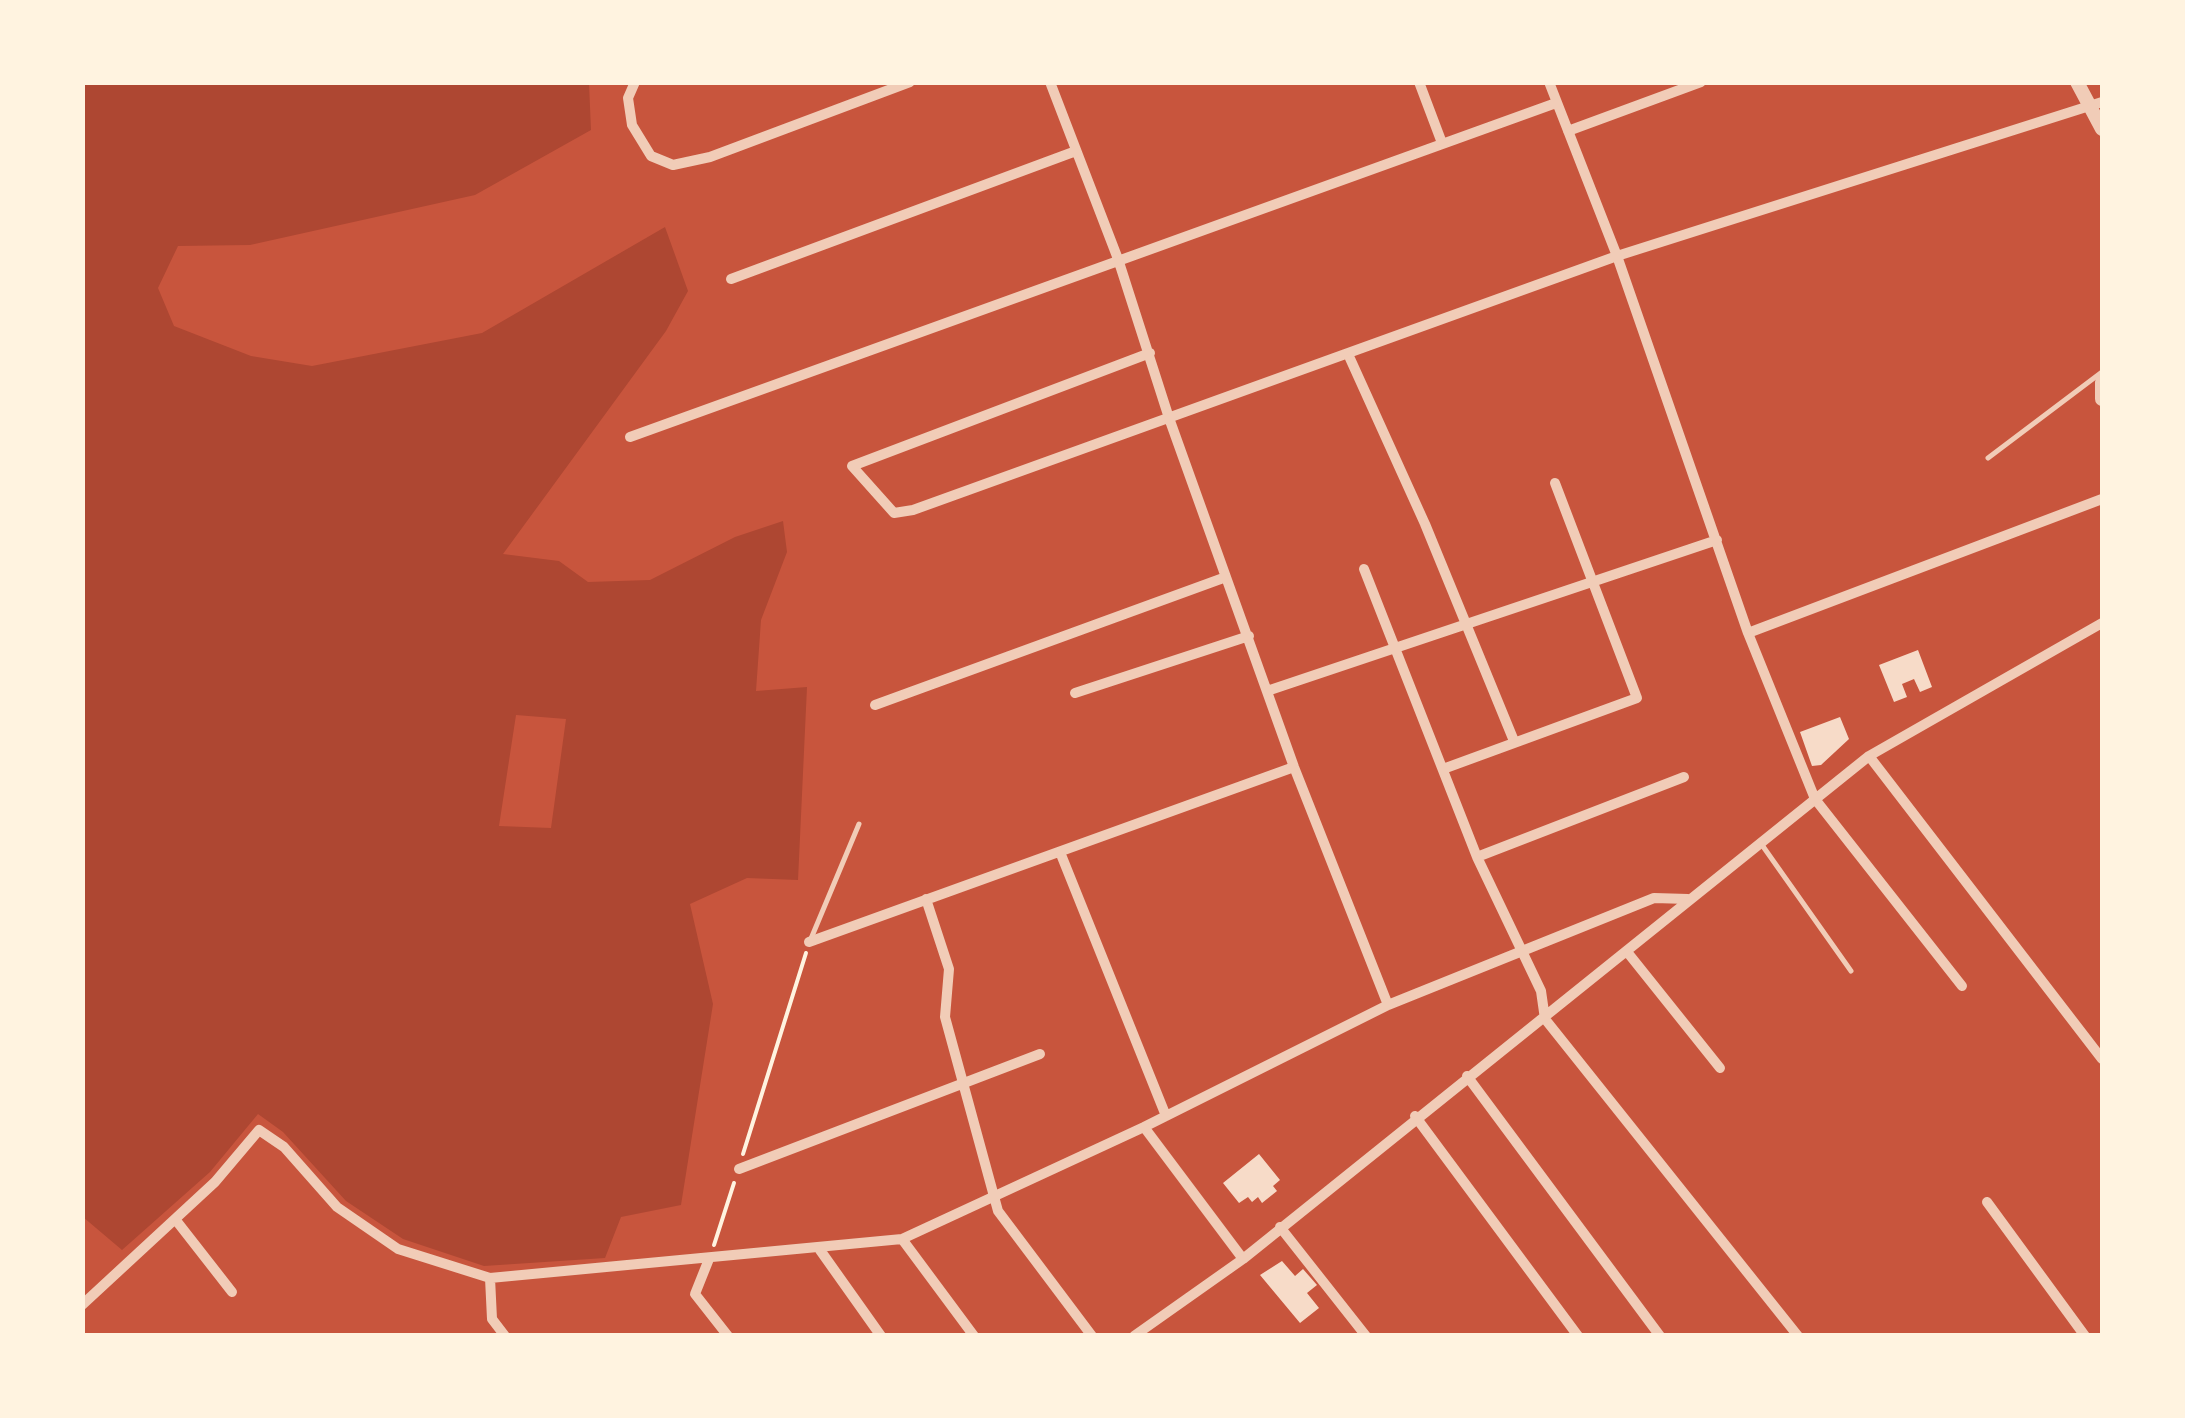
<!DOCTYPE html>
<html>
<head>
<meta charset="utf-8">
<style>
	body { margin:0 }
	#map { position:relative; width:2185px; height:1418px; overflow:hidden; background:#c8553d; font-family:Lato,sans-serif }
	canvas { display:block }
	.frame { position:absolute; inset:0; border:85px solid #fff3e0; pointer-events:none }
</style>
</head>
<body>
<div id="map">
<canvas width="2185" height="1418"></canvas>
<div class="frame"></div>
</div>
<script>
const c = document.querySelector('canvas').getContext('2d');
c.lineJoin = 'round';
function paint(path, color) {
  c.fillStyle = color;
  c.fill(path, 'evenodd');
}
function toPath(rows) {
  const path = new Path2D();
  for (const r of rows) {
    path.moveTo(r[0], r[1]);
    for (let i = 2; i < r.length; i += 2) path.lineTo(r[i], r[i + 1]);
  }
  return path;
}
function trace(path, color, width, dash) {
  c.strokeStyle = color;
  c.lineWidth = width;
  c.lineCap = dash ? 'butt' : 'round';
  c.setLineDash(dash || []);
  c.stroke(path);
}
paint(toPath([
	[83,82,589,83,591,130,475,195,250,245,178,246,158,288,174,326,251,356,312,366,482,333,665,227,688,291,666,331,503,554,559,561,588,582,650,580,735,537,783,521,787,552,761,620,756,691,807,687,798,880,747,878,690,904,713,1004,681,1205,621,1217,605,1258,484,1266,403,1239,346,1201,283,1132,258,1114,210,1172,122,1250,83,1217],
	[516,715,566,719,551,828,499,826]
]), '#ae4732');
paint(toPath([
	[1918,650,1932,687,1920,692,1914,679,1902,684,1907,697,1894,702,1879,665],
	[1840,717,1849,739,1821,765,1812,766,1800,732],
	[1259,1154,1280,1180,1273,1186,1277,1191,1262,1203,1258,1197,1252,1202,1248,1197,1239,1203,1223,1183],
	[1282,1261,1295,1276,1303,1269,1317,1285,1307,1293,1319,1308,1300,1323,1260,1275]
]), '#f7dbc8');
trace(toPath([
	[743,1154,806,953],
	[714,1245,734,1183]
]), '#fff3e0', 4);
trace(toPath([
	[1988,458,2102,372],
	[1762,845,1851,971],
	[810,941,859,824]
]), '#f1ccb7', 5);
trace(toPath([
	[635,82,628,98,632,125,651,156,673,165,710,157,910,82],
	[1050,82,1118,259,1169,418,1294,767,1388,1005],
	[1419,82,1442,143],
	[1549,82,1617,256,1748,633,1815,799,1962,986],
	[1568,131,1701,82],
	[731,279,1076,151],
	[1150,353,852,466,894,513,913,510,1617,256,2102,102],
	[1348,354,1425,524,1514,741],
	[630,437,1556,103],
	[1364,569,1477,857,1541,991,1545,1019,1798,1336],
	[1748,633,2102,499],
	[1270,690,1717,540],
	[1075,693,1249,636],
	[875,705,1226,577],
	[1869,756,2102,1059],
	[1443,769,1637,698,1555,483],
	[1060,852,1166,1116],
	[1477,857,1684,777],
	[926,899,949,969,945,1017,998,1211,1092,1336],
	[809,942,1294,767],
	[1628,953,1720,1068],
	[1467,1076,1660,1336],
	[1415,1116,1578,1336],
	[1144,1127,1243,1259],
	[739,1169,1040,1054],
	[1987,1202,2085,1336],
	[175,1219,232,1292],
	[1280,1227,1366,1336],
	[902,1239,974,1336],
	[820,1250,881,1336],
	[709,1259,695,1294,728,1336],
	[490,1278,492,1319,505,1336],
	[82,1305,215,1182,259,1130,284,1147,337,1207,398,1249,490,1278,902,1239,1144,1127,1388,1005,1654,898,1688,899],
	[1134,1336,1243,1259,1869,756,2102,623]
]), '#f1ccb7', 10);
trace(toPath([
	[2077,82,2102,129],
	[2102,382,2102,399]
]), '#f1ccb7', 14);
</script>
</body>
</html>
